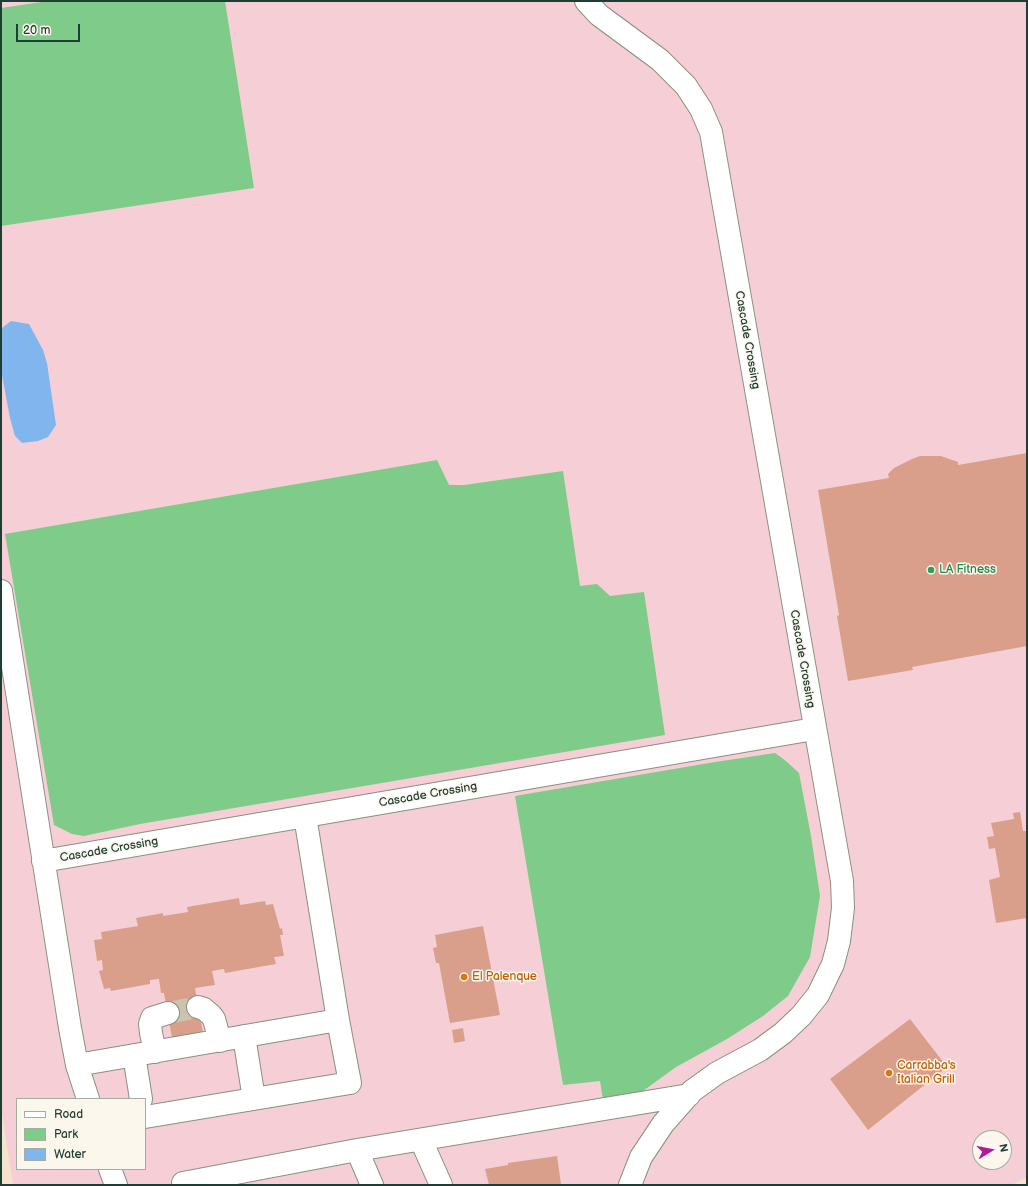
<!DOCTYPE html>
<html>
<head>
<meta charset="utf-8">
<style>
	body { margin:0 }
	#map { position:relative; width:1028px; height:1186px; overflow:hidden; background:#f5e4cb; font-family:"Balsamiq Sans",sans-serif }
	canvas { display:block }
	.frame { position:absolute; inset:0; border:2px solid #1f3d34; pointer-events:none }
	.legend { position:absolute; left:16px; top:1098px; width:130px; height:72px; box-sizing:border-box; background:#fbf7ec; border:1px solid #a3ada2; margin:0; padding:5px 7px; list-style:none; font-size:12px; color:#1f3d34 }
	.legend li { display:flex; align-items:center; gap:8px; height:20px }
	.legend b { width:20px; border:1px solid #a3ada2 }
	.north { position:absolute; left:972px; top:1130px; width:40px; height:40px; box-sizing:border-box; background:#fbf7ec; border:1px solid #a3ada2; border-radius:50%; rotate:80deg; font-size:11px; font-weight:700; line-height:16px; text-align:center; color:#1f3d34 }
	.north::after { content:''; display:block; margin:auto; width:14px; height:18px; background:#b5179e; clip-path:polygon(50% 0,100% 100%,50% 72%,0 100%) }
	.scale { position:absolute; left:16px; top:24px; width:64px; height:18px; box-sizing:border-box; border:2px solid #1f3d34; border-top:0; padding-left:5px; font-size:12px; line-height:14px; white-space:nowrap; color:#1f3d34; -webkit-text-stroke:3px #fbf7ec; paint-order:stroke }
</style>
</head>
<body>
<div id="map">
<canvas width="1028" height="1186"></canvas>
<div class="frame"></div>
<ul class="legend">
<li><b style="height:5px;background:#fff"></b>Road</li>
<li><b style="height:11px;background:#7fcb8a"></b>Park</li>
<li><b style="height:11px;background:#80b5ee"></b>Water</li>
</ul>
<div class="north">N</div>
<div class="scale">20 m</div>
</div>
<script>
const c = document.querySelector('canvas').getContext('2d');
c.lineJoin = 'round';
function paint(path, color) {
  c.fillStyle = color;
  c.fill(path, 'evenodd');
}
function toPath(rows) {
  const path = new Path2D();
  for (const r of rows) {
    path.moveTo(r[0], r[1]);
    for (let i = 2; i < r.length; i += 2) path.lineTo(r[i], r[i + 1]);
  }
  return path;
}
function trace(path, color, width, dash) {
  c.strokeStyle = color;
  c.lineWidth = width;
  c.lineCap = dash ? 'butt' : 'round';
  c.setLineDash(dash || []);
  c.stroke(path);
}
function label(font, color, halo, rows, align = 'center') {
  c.font = font + ' "Balsamiq Sans",sans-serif';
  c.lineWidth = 3;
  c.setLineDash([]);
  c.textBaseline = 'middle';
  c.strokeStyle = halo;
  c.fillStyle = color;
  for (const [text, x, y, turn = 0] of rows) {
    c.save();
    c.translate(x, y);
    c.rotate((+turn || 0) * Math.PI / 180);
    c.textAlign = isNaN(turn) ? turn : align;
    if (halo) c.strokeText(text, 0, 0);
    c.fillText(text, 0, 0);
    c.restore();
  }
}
paint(toPath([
	[1,1,1027,1,1027,1177,1012,1185,13,1185,1,1108],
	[17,1099,145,1099,145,1169,17,1169],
	[980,1138,1004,1138,1004,1162,980,1162]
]), '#f6cfd6');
paint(toPath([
	[48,1,225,1,254,188,1,226,1,8],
	[437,460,449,485,464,485,563,471,580,586,597,584,610,596,644,592,665,735,140,824,84,836,72,834,54,825,5,534],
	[775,753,786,761,799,773,811,836,820,896,810,957,788,996,763,1016,727,1039,676,1067,643,1091,603,1100,600,1081,563,1085,515,796,715,762]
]), '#7fcb8a');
paint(toPath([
	[11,321,29,324,43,350,47,363,56,425,48,437,38,441,22,443,15,436,10,418,1,370,1,333,2,328]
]), '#80b5ee');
paint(toPath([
	[1027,453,1027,646,912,667,913,670,848,681,837,616,839,615,818,490,889,478,888,474,894,468,912,459,920,456,941,456,958,462,958,465],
	[1020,812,1023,831,1027,831,1027,918,996,923,989,880,1000,877,995,848,989,849,987,837,994,836,991,823,1014,819,1013,813],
	[239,898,240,905,265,901,266,905,273,904,280,929,282,928,283,935,280,935,284,956,274,957,276,964,225,973,224,969,212,971,215,985,195,988,203,1033,172,1038,164,993,161,993,159,979,150,980,150,984,111,991,110,988,104,989,99,971,103,970,102,960,97,961,94,940,102,939,101,932,138,926,136,918,163,913,163,916,188,912,187,907],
	[483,926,500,1015,450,1023,439,963,436,963,433,948,437,947,435,935],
	[910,1019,947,1067,868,1130,830,1079],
	[463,1028,465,1041,454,1043,452,1030],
	[557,1156,561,1184,489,1185,485,1169,508,1165,508,1163]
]), '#d99f8b');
trace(toPath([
	[168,1013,198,1007]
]), '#cac3ad', 22, [22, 11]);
const minor = toPath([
	[586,1,599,15,660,60,686,86,701,109,711,132,842,881,843,908,839,941,833,964,818,995,801,1016,783,1033,760,1050,717,1073,692,1091,663,1124,641,1157,630,1185],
	[1,591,70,1028,77,1065,88,1099],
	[43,861,814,729],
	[198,1007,204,1009,211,1015,214,1019,220,1041],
	[244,1036,254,1099],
	[155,1052,151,1033,150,1024,152,1018,168,1013],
	[134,1055,141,1099],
	[77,1065,338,1020,305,816],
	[145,1117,350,1083,338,1020],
	[421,1140,441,1185],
	[110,1169,116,1185],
	[183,1183,357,1150],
	[372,1185,357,1150,689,1095]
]);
trace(minor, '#8a9080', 24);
trace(minor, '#fff', 22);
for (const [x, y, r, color] of [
	[931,570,4,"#2e9e5b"],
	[464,977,4,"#e8710a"],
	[889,1073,4,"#e8710a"]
]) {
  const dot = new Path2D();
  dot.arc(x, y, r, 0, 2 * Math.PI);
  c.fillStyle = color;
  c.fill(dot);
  trace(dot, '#fbf7ec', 1.5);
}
label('12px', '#1f3d34', '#fbf7ec', [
	["Cascade Crossing",747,340,80],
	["Cascade Crossing",802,659,80],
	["Cascade Crossing",428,795,-10],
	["Cascade Crossing",109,850,-10]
]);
label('12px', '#27864d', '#fbf7ec', [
	["LA Fitness",939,570]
], 'left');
label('12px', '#c56008', '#fbf7ec', [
	["El Palenque",472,977],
	["Carrabba's",897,1066],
	["Italian Grill",897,1080]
], 'left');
</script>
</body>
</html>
